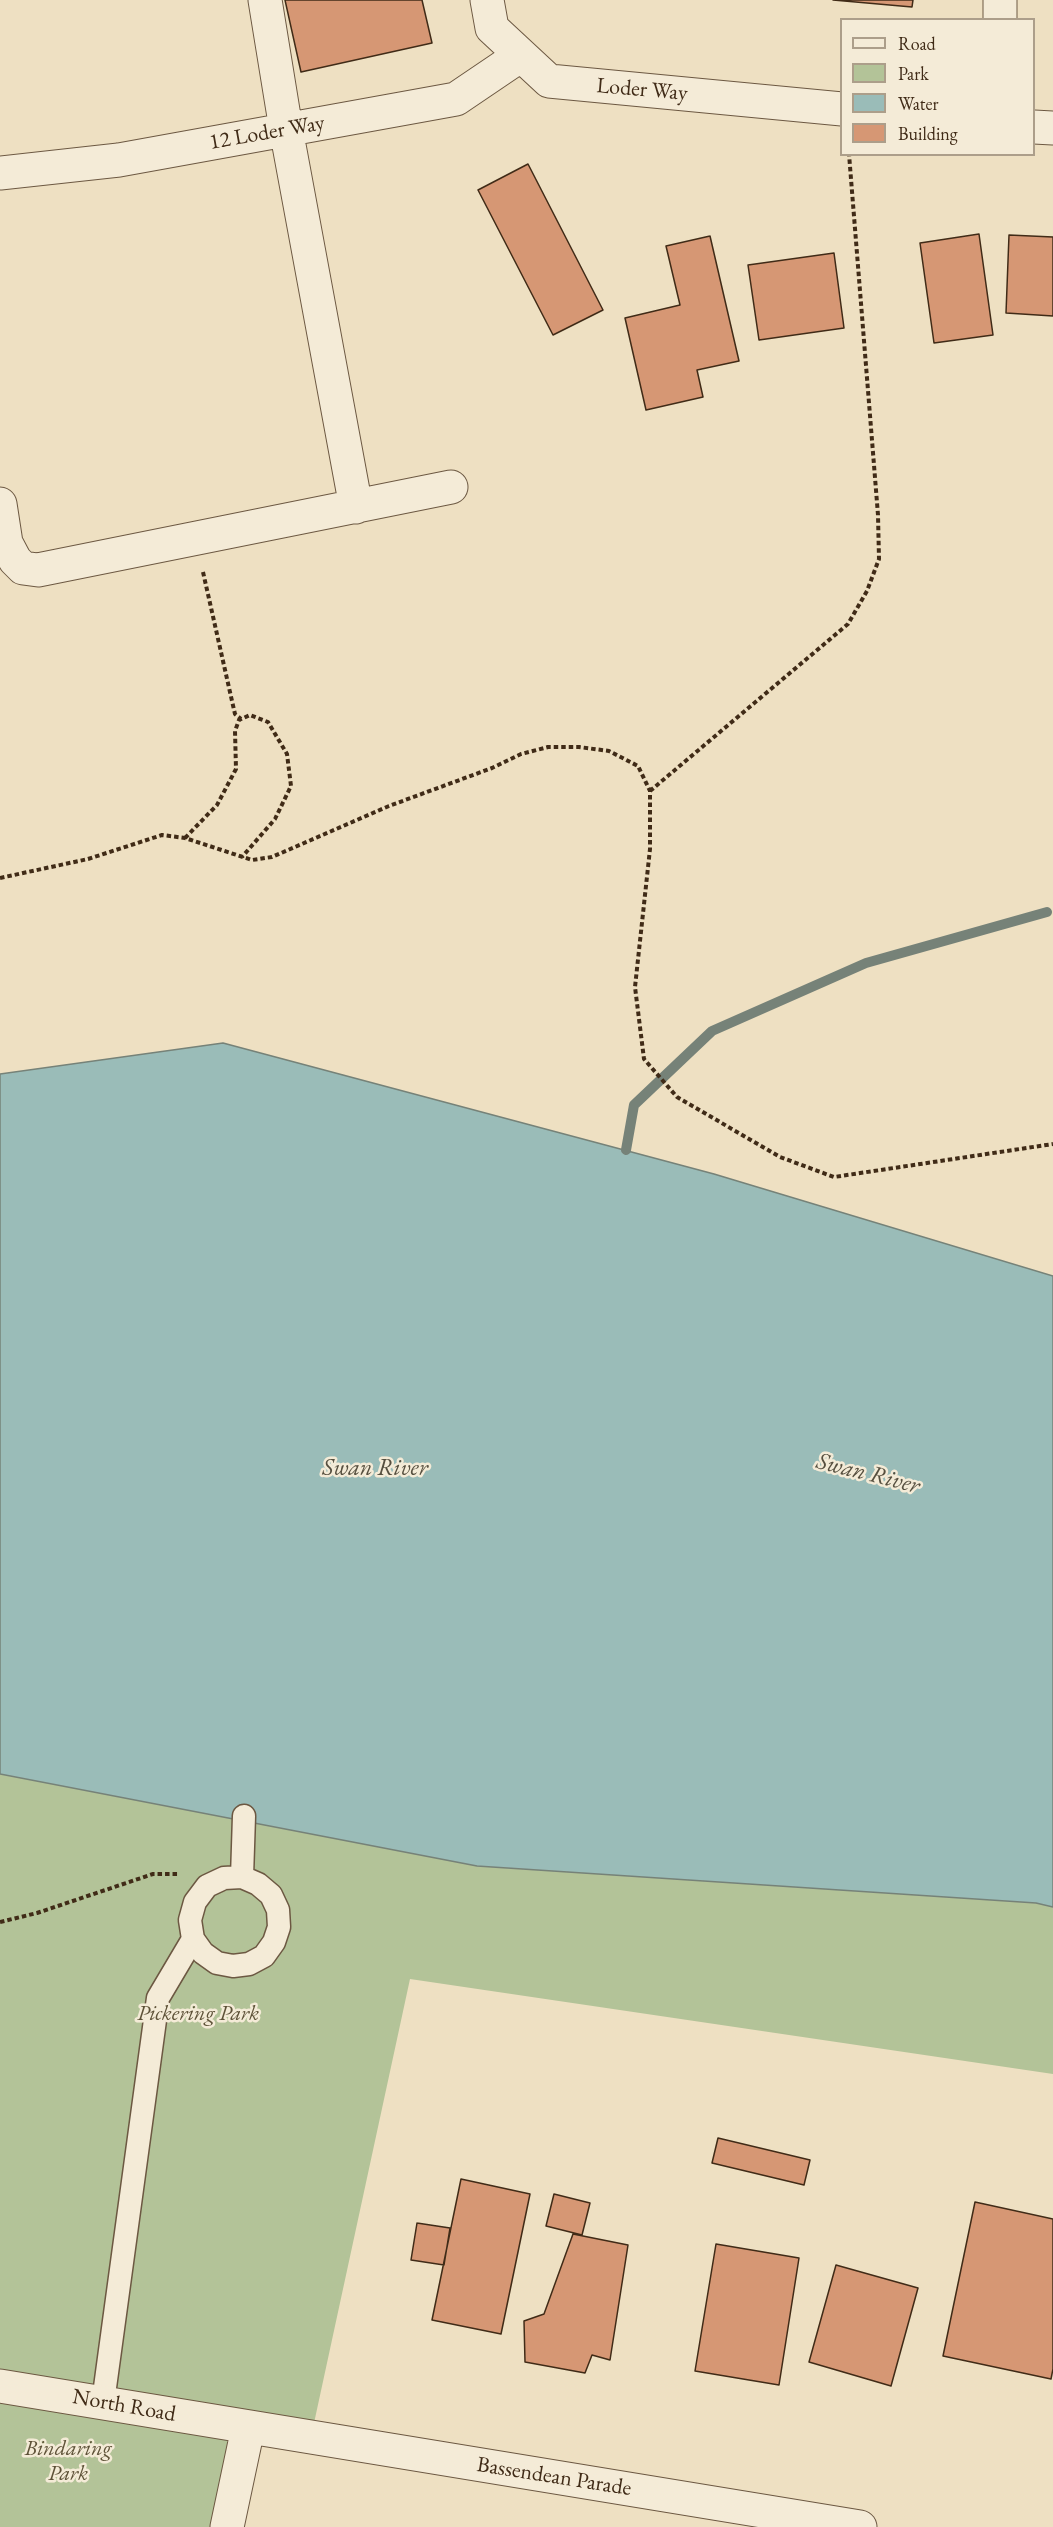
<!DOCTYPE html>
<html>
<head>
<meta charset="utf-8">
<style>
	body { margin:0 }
	#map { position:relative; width:1053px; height:2527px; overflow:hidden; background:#eee0c2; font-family:"EB Garamond",serif }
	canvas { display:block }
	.legend { position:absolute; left:840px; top:18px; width:195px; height:138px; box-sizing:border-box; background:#f4ebd7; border:2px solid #ac9e8a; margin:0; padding:8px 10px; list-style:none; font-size:18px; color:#402b17 }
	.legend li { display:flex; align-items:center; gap:12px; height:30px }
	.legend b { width:30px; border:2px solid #ac9e8a }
</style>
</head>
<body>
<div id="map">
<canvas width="1053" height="2527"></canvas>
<ul class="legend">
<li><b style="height:8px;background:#f4ebd7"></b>Road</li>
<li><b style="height:16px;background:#b3c398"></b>Park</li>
<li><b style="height:16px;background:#9abcb8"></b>Water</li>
<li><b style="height:16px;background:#d69774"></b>Building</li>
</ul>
</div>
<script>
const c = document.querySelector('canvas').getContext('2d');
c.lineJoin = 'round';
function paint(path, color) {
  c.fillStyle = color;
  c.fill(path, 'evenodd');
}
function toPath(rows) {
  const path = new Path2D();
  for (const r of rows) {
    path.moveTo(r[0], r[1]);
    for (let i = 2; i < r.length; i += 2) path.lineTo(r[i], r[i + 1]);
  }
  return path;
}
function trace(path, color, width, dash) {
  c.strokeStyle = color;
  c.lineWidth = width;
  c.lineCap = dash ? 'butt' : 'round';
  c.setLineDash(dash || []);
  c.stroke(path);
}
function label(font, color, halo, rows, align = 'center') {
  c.font = font + ' "EB Garamond",serif';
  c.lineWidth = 5;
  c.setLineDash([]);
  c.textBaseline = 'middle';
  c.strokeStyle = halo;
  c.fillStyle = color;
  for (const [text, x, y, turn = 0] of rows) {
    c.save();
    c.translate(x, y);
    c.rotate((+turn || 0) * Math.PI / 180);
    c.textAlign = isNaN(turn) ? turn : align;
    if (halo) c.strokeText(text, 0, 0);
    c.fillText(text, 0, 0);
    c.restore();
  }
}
paint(toPath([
	[0,1774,477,1866,1036,1903,1053,1907,1053,2074,410,1979,311,2437,248,2428,227,2527,0,2527]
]), '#b3c398');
const water = toPath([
	[223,1043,714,1174,1053,1276,1053,1907,1036,1903,477,1866,0,1774,0,1074,223,1043]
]);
paint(water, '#9abcb8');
trace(water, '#768278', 1.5);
trace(toPath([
	[626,1150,634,1105,712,1031,866,963,1047,912]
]), '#768278', 10);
const building = toPath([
	[285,0,422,0,432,43,301,72,285,0],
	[833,0,913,0,912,7,833,0],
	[528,164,603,310,553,335,478,190,528,164],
	[979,234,993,335,934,343,920,243,979,234],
	[1009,235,1053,237,1053,316,1006,313,1009,235],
	[710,236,739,361,697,370,703,397,646,410,625,318,680,305,666,246,710,236],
	[834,253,844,328,759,340,748,265,834,253],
	[718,2138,810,2160,804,2185,712,2163,718,2138],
	[461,2179,530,2194,501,2334,432,2320,461,2179],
	[554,2194,590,2203,582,2235,546,2226,554,2194],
	[975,2202,1053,2219,1053,2369,1051,2379,943,2356,975,2202],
	[417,2223,450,2228,444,2265,411,2260,417,2223],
	[573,2234,628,2245,610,2360,592,2355,585,2373,525,2362,524,2321,544,2314,573,2234],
	[716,2244,799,2258,779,2385,695,2371,716,2244],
	[836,2265,918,2288,891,2386,809,2362,836,2265]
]);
paint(building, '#d69774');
trace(building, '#402b17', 1.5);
const lane = toPath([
	[242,1877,244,1816],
	[103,2402,158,1998,193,1939,190,1920,195,1902,207,1886,224,1878,242,1877,258,1884,271,1895,278,1910,279,1927,274,1942,264,1956,249,1964,233,1966,217,1963,203,1953,193,1939]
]);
const street = toPath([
	[265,0,286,129,356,507],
	[487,0,492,28,549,81,842,109],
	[1000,20,1000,0],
	[1034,127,1053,128],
	[0,173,119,160,456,99,521,55],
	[0,504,6,543,15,560,23,568,38,570,451,487],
	[0,2386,860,2527],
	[227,2527,248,2428]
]);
trace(lane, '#6c5842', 25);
trace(street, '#6c5842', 35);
trace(toPath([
	[203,572,232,701,235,714,241,719],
	[650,791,848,624,867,591,879,559,878,515,849,154],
	[185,838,217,805,236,769,235,731,239,720,250,715,268,722,287,754,291,786,275,819,242,857],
	[0,878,88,859,162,835,185,838,252,860,272,857,389,806,492,768,521,754,548,747,579,747,609,751,638,766,650,791,650,849,635,987,644,1059,677,1097,780,1157,834,1177,1053,1144],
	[0,1922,37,1913,153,1874,178,1874]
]), '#402b17', 4, [4.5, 3]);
trace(lane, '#f4ebd7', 22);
trace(street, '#f4ebd7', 33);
label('22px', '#402b17', '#f4ebd7', [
	["Loder Way",642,90,5],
	["12 Loder Way",267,133,-10],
	["North Road",124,2406,10],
	["Bassendean Parade",554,2477,9]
]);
label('italic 22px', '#5d5137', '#f4ebd7', [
	["Pickering Park",198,2014],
	["Bindaring",68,2449],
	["Park",68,2474]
]);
label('italic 24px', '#564f3f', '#f4ebd7', [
	["Swan River",375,1468],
	["Swan River",868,1474,14]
]);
</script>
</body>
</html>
